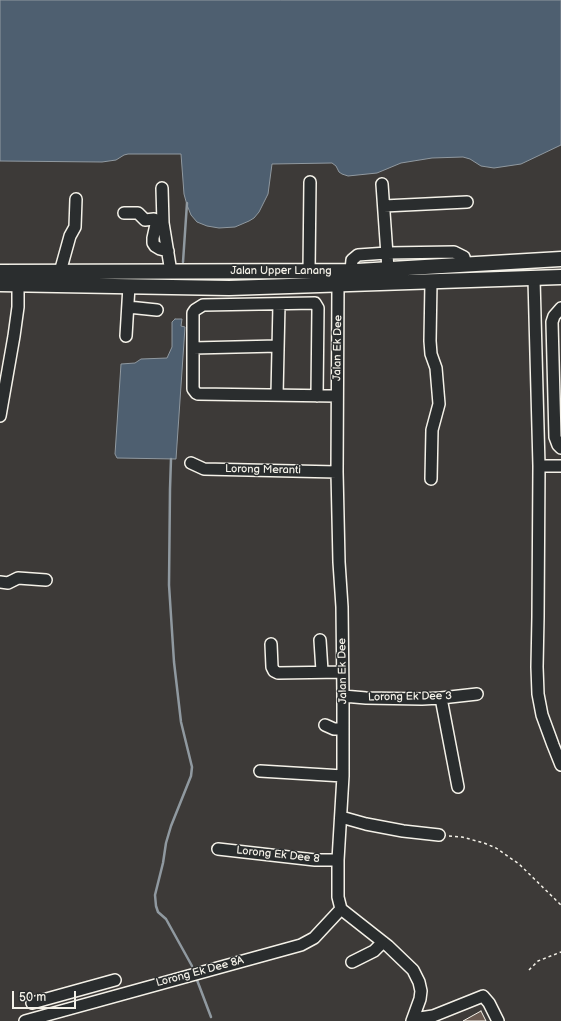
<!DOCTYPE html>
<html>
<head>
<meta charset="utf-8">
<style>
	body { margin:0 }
	#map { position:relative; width:561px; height:1021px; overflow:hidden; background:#3d3a38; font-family:"Balsamiq Sans",sans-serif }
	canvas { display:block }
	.scale { position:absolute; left:12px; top:991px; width:64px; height:18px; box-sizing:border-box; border:2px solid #f4f1e8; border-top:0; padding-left:5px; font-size:12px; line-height:14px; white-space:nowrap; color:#f4f1e8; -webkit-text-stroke:3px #2a2d2e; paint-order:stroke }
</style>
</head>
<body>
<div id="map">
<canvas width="561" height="1021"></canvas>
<div class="scale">50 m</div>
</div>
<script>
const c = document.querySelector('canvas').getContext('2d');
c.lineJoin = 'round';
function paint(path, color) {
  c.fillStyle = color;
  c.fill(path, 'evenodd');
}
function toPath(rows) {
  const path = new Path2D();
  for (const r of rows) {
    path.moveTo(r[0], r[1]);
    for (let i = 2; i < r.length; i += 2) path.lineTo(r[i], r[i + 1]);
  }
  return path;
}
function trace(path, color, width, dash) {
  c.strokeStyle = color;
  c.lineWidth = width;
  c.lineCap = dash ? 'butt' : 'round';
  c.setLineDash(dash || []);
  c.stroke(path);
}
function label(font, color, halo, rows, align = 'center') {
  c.font = font + ' "Balsamiq Sans",sans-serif';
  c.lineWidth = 3;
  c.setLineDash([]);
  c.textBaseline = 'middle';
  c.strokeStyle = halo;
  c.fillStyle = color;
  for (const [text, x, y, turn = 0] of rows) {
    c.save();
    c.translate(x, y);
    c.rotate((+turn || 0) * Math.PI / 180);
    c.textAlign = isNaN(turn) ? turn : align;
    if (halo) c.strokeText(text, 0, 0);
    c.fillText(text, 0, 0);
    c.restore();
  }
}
const water = toPath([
	[0,0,561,0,561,145,521,164,494,168,481,166,470,159,463,157,432,158,401,163,377,173,348,176,342,174,339,172,336,166,332,163,272,164,268,194,259,212,254,218,249,221,235,227,219,228,207,226,197,222,191,215,187,205,184,194,181,154,128,154,124,155,116,160,102,162,0,161,0,0],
	[175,319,182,319,181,326,185,327,176,459,117,458,115,454,121,364,135,363,141,359,167,358,172,347,172,322,175,319]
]);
paint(water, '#4e5f70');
trace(water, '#9099a0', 1);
trace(toPath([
	[183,262,187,203],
	[171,459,170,489,169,585,174,662,181,722,192,767,191,776,171,826,166,843,163,863,155,895,156,906,158,912,166,919,192,966],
	[197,980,211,1017]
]), '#9099a0', 2.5);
const building = toPath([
	[481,1011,486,1021,463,1021,481,1011]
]);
paint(building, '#6a5a51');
trace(building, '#f4f1e8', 1);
const minor = toPath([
	[382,184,388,269],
	[162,188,163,223,171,272],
	[384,206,467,202],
	[124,213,138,213,145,220,154,219,163,223],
	[157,220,153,238,153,243,155,246,160,249,168,251],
	[309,271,310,182],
	[351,271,352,260,358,255,387,253,454,252,464,257,466,265],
	[60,272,70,236,75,227,76,199],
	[534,279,539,466,538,617,537,667,538,694,542,715,553,745,561,765],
	[338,285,337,472,339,562,342,607,343,696,343,776,338,860,338,897,341,909,388,946,413,970,419,982,421,991,420,999,412,1021],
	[128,307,157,310],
	[561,308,554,316,552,322,555,437,558,445,561,448],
	[126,336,129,286],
	[193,348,278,346],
	[277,395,279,304],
	[317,396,318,308,315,303,203,305,195,310,193,313,193,389,196,393,198,394,337,396],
	[0,416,14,336,18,307,18,284],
	[191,463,204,469,337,472],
	[539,466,561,466],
	[431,479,432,430,439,404,436,368,431,354,430,341,431,282],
	[0,582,8,583,18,578,46,580],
	[320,640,322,671],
	[271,644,272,667,274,671,278,673,342,672],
	[343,696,366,698,422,699,441,698,477,694],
	[441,698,458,787],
	[325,725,334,729,343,729],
	[260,771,343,776],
	[341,817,366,824,403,831,439,835],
	[218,849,315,860,338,860],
	[352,962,374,951,383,942],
	[32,1003,115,980],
	[413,1019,433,1016,483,996,489,1003,498,1021],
	[25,1021,301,945,314,938,341,909]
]);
const major = toPath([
	[0,272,357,271,561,259],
	[0,284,229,288,561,277]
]);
trace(minor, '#f4f1e8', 14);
trace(major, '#f4f1e8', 17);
trace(toPath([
	[449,836,462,837,484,843,496,848,519,864,561,905],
	[529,970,538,961,561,952]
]), '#f4f1e8', 1.5, [3, 3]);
trace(minor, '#2a2d2e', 11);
trace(major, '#2a2d2e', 14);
label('11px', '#f4f1e8', '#2a2d2e', [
	["Jalan Upper Lanang",281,271],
	["Jalan Ek Dee",338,348,-89],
	["Lorong Meranti",263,470,1],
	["Jalan Ek Dee",343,671,-91],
	["Lorong Ek Dee 3",410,697,-1],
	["Lorong Ek Dee 8",278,855,6],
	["Lorong Ek Dee 8A",200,972,-15]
]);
</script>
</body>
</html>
